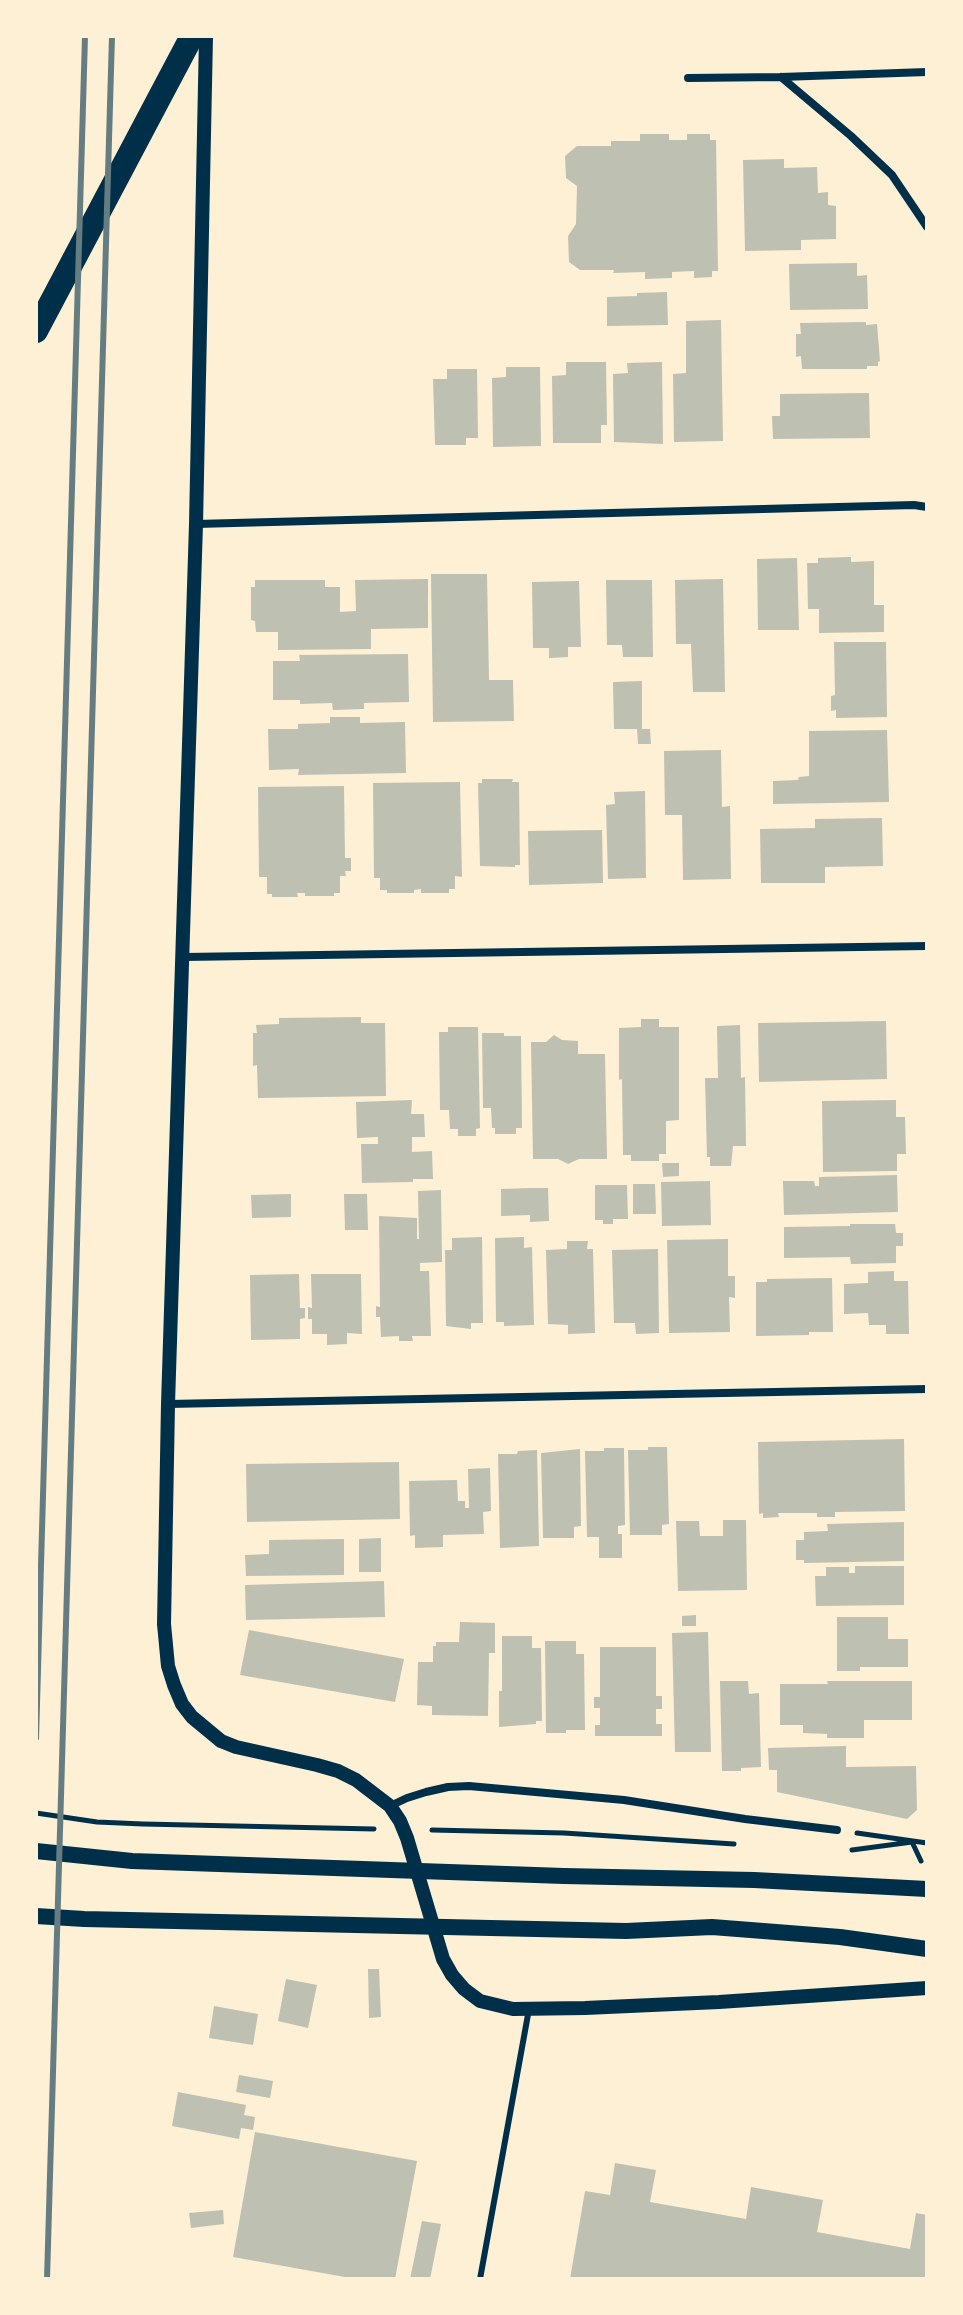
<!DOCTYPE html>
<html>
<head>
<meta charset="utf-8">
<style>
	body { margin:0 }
	#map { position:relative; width:963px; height:2315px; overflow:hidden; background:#fdf0d5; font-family:Commissioner,sans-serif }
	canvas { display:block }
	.frame { position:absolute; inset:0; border:38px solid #fdf0d5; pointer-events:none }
</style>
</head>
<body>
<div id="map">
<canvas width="963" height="2315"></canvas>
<div class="frame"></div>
</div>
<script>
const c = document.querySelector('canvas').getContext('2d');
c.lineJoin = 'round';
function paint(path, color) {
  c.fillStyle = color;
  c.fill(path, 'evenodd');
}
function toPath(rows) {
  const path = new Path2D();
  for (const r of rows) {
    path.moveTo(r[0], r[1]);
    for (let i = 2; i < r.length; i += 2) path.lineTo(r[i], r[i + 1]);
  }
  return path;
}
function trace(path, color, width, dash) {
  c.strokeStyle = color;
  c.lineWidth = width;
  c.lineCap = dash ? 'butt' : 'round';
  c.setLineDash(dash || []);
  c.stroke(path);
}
paint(toPath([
	[640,134,669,134,669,140,687,140,687,134,710,134,710,140,716,140,718,271,712,271,712,277,694,278,694,271,672,272,672,278,645,279,645,272,613,273,614,270,580,270,569,262,568,236,576,224,577,186,566,178,565,156,577,146,611,146,611,141,640,141],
	[784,159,784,168,817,167,818,193,828,192,828,205,836,206,836,239,801,240,801,250,745,251,743,160],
	[857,263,857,276,867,275,868,309,790,310,789,264],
	[667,292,668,325,607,326,607,297,637,296,637,293],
	[721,320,723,441,674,442,673,374,686,373,686,321],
	[866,322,866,325,877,324,880,361,878,362,878,366,867,366,867,369,802,369,801,356,796,357,796,334,801,334,800,323],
	[566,362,606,362,607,425,601,425,601,443,553,443,552,376,566,375],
	[662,362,663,444,614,442,613,374,628,373,627,363],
	[506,367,540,367,541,446,493,447,492,378,506,377],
	[447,369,477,369,478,438,466,438,466,445,435,445,433,379,447,379],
	[869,393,870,438,773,439,772,416,780,416,780,394],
	[851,557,851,562,874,561,874,605,884,605,884,632,819,633,819,609,808,609,807,563,818,563,818,558],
	[797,558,799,630,758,630,757,559],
	[431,574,487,574,489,680,513,680,514,721,433,722],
	[428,579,428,628,371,629,371,649,278,650,278,632,256,632,255,621,251,620,251,587,255,587,255,580,325,580,325,587,340,587,340,612,356,611,355,580],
	[723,579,725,692,693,692,691,644,676,644,675,580],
	[606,580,652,580,653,657,623,657,622,645,607,645],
	[579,581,581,647,568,647,568,657,549,658,549,648,533,648,532,582],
	[834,642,886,642,887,717,836,718,836,710,831,711,831,696,835,695],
	[408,654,409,702,364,703,364,709,333,710,332,703,300,704,300,700,273,700,273,661,300,661,299,655],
	[642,681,642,729,650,729,651,744,638,744,637,729,614,729,613,682],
	[330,717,360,717,360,723,405,722,406,773,298,775,299,769,269,770,268,729,298,729,298,724,330,723],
	[887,730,889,802,773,804,773,781,798,780,799,777,809,776,809,731],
	[721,750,722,807,730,806,731,879,683,880,682,815,665,815,664,751],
	[482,779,513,779,512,782,519,782,520,865,515,865,515,867,480,866,478,783,482,783],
	[460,782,462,877,455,876,455,889,449,889,449,893,421,893,421,889,414,890,414,893,387,893,387,890,380,890,380,878,374,878,373,783],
	[344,786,345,858,351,858,351,871,345,871,346,876,340,876,340,893,334,893,334,896,305,896,305,893,297,893,298,897,272,897,272,894,267,894,267,877,259,877,258,787],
	[645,791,646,878,608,879,606,805,615,804,614,792],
	[882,818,883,866,825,867,825,883,761,883,760,829,815,828,815,819],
	[602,830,603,883,529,885,528,831],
	[361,1017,361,1023,385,1023,386,1096,258,1098,257,1065,253,1066,253,1033,257,1033,256,1025,279,1024,279,1018],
	[641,1019,659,1019,659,1027,679,1027,679,1120,666,1121,666,1154,659,1154,659,1161,631,1161,631,1155,623,1155,622,1079,619,1080,619,1028,641,1027],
	[886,1021,887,1079,759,1082,758,1023],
	[740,1025,741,1078,745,1077,746,1146,733,1146,731,1166,710,1166,710,1157,707,1157,705,1078,718,1078,717,1026],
	[448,1027,478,1027,480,1128,476,1129,476,1136,458,1136,458,1129,450,1129,449,1110,440,1110,439,1032,448,1032],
	[482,1033,504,1033,504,1036,521,1036,522,1128,516,1128,516,1134,495,1134,495,1128,492,1128,491,1108,483,1108],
	[554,1035,562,1040,578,1041,578,1054,605,1054,607,1159,579,1159,568,1164,558,1159,533,1159,531,1042,546,1042],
	[412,1100,411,1114,424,1114,425,1137,412,1137,412,1152,432,1151,433,1179,413,1179,413,1182,362,1183,361,1144,378,1144,378,1137,357,1138,356,1102],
	[896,1100,896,1117,905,1117,906,1154,897,1154,897,1171,823,1172,822,1101],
	[662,1163,679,1163,679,1176,663,1177],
	[897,1175,898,1212,784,1215,783,1181,814,1181,815,1186,819,1186,819,1177],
	[710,1181,711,1225,662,1226,661,1182],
	[633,1184,655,1184,656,1214,633,1214],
	[595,1185,627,1185,628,1219,613,1219,613,1224,603,1224,603,1220,595,1220],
	[530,1188,548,1188,549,1221,530,1222,530,1215,501,1216,501,1189],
	[441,1190,442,1262,420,1263,420,1271,429,1271,431,1336,412,1336,413,1341,399,1341,399,1336,381,1337,380,1317,376,1317,376,1306,380,1307,379,1216,417,1218,417,1239,419,1239,418,1191],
	[291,1194,291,1217,252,1218,251,1195],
	[344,1194,367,1194,368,1230,345,1230],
	[850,1224,895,1224,896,1233,903,1233,903,1246,896,1246,896,1263,851,1264,850,1257,784,1258,784,1227,850,1226],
	[482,1237,483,1323,471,1323,471,1329,446,1326,445,1250,452,1250,452,1238],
	[524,1237,524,1248,532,1247,534,1325,504,1326,504,1322,496,1322,495,1238],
	[728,1239,728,1276,735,1276,735,1298,729,1297,730,1332,669,1333,667,1240],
	[567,1241,588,1241,587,1249,593,1249,595,1333,568,1334,568,1325,548,1324,546,1250,567,1249],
	[658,1249,659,1333,636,1334,635,1323,614,1323,612,1250],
	[894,1271,894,1281,908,1281,909,1334,886,1334,886,1325,869,1325,868,1313,844,1314,844,1284,868,1283,868,1272],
	[299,1274,300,1308,305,1308,305,1318,300,1319,300,1339,251,1340,250,1275],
	[311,1274,361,1274,362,1334,347,1333,347,1344,327,1345,327,1334,312,1334,312,1319,308,1319,308,1307,312,1308],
	[832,1278,833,1332,809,1332,809,1335,756,1336,756,1282,767,1282,767,1279],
	[904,1439,905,1511,835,1512,835,1517,817,1517,817,1513,778,1513,779,1517,763,1518,763,1513,759,1514,758,1442],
	[648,1447,667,1447,669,1524,662,1525,662,1535,630,1535,628,1450,648,1450],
	[604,1448,624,1448,625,1525,618,1526,618,1534,622,1534,622,1558,599,1558,599,1537,587,1537,585,1451,604,1451],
	[580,1449,581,1526,574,1527,574,1538,543,1538,541,1453],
	[537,1450,539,1546,500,1548,498,1454,517,1454,518,1451],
	[399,1462,400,1519,247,1522,246,1464],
	[490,1468,491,1511,483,1512,484,1534,443,1535,443,1547,415,1548,415,1535,410,1536,409,1481,457,1480,458,1501,465,1501,465,1508,469,1508,468,1469],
	[723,1520,746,1520,747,1590,678,1591,676,1521,699,1521,700,1536,723,1536],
	[904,1522,904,1561,804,1563,804,1560,796,1560,796,1540,804,1540,804,1532,828,1531,827,1524],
	[381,1538,381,1572,359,1572,359,1539],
	[344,1539,344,1575,246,1576,245,1555,269,1554,269,1540],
	[855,1566,904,1566,904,1605,816,1606,815,1576,826,1576,826,1567,849,1567,849,1573,855,1573],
	[384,1581,385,1617,246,1620,245,1585],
	[696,1615,696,1626,682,1626,682,1616],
	[837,1617,888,1617,888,1639,908,1639,908,1667,860,1667,860,1671,837,1671],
	[460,1622,495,1623,495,1653,489,1653,488,1716,432,1715,432,1706,417,1705,418,1662,433,1662,433,1646,436,1646,436,1642,459,1642],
	[249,1630,404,1659,395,1702,240,1675],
	[708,1632,711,1752,675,1752,672,1633],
	[502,1636,532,1636,532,1648,541,1648,542,1721,536,1721,536,1724,499,1727,499,1691,502,1691],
	[545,1641,576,1641,576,1654,584,1654,585,1730,566,1730,566,1733,546,1733],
	[600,1647,656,1647,656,1696,662,1696,662,1709,656,1709,656,1724,662,1724,662,1736,595,1736,595,1725,600,1725,600,1708,594,1708,594,1697,600,1697],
	[720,1681,748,1681,749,1694,759,1693,761,1767,741,1768,741,1771,722,1771],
	[827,1681,912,1681,912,1720,864,1720,864,1738,827,1738,827,1734,803,1733,803,1725,780,1725,780,1684,828,1684],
	[846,1746,846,1767,916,1766,917,1810,907,1819,777,1792,777,1770,769,1770,768,1748],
	[368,1969,379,1969,381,2017,369,2018],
	[286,1979,317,1985,308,2028,278,2021],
	[214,2006,258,2014,253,2045,209,2038],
	[239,2075,273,2081,270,2098,236,2092],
	[178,2092,246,2105,244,2115,255,2117,253,2130,241,2128,239,2139,172,2126],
	[255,2132,417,2161,395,2279,356,2279,233,2257],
	[615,2163,656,2170,650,2202,746,2219,751,2187,823,2200,817,2232,910,2249,916,2213,927,2215,927,2279,570,2279,585,2191,610,2195],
	[223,2210,224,2224,191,2228,189,2213],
	[422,2221,441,2224,430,2279,410,2279]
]), '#bec0b2');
trace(toPath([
	[36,1813,97,1822,143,1824,374,1829],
	[432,1830,564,1833,734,1844],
	[857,1833,927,1843],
	[852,1850,912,1842,921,1861]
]), '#003049', 5);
trace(toPath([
	[480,2279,529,2009]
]), '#003049', 6);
trace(toPath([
	[781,77,851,136,892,175,927,227],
	[688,78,781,77,927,72],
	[196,524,914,505,927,507],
	[184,957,927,946],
	[168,1404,927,1389],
	[390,1806,407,1798,426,1792,448,1787,469,1786,624,1800,745,1819,837,1830]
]), '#003049', 8);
trace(toPath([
	[206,36,196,524,168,1404,164,1624,168,1666,174,1685,182,1704,192,1717,221,1741,236,1747,317,1765,338,1771,356,1780,390,1806,400,1821,407,1838,443,1959,452,1975,464,1989,480,2001,513,2009,585,2008,719,2002,927,1988]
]), '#003049', 14);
trace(toPath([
	[36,1851,132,1861,564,1876,754,1880,927,1889],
	[36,1916,84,1919,626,1931,712,1927,840,1937,927,1949]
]), '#003049', 16);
trace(toPath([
	[36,331,192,36]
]), '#003049', 24);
trace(toPath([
	[36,1738,85,36],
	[47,2279,112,36]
]), '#657d81', 6);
</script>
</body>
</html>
